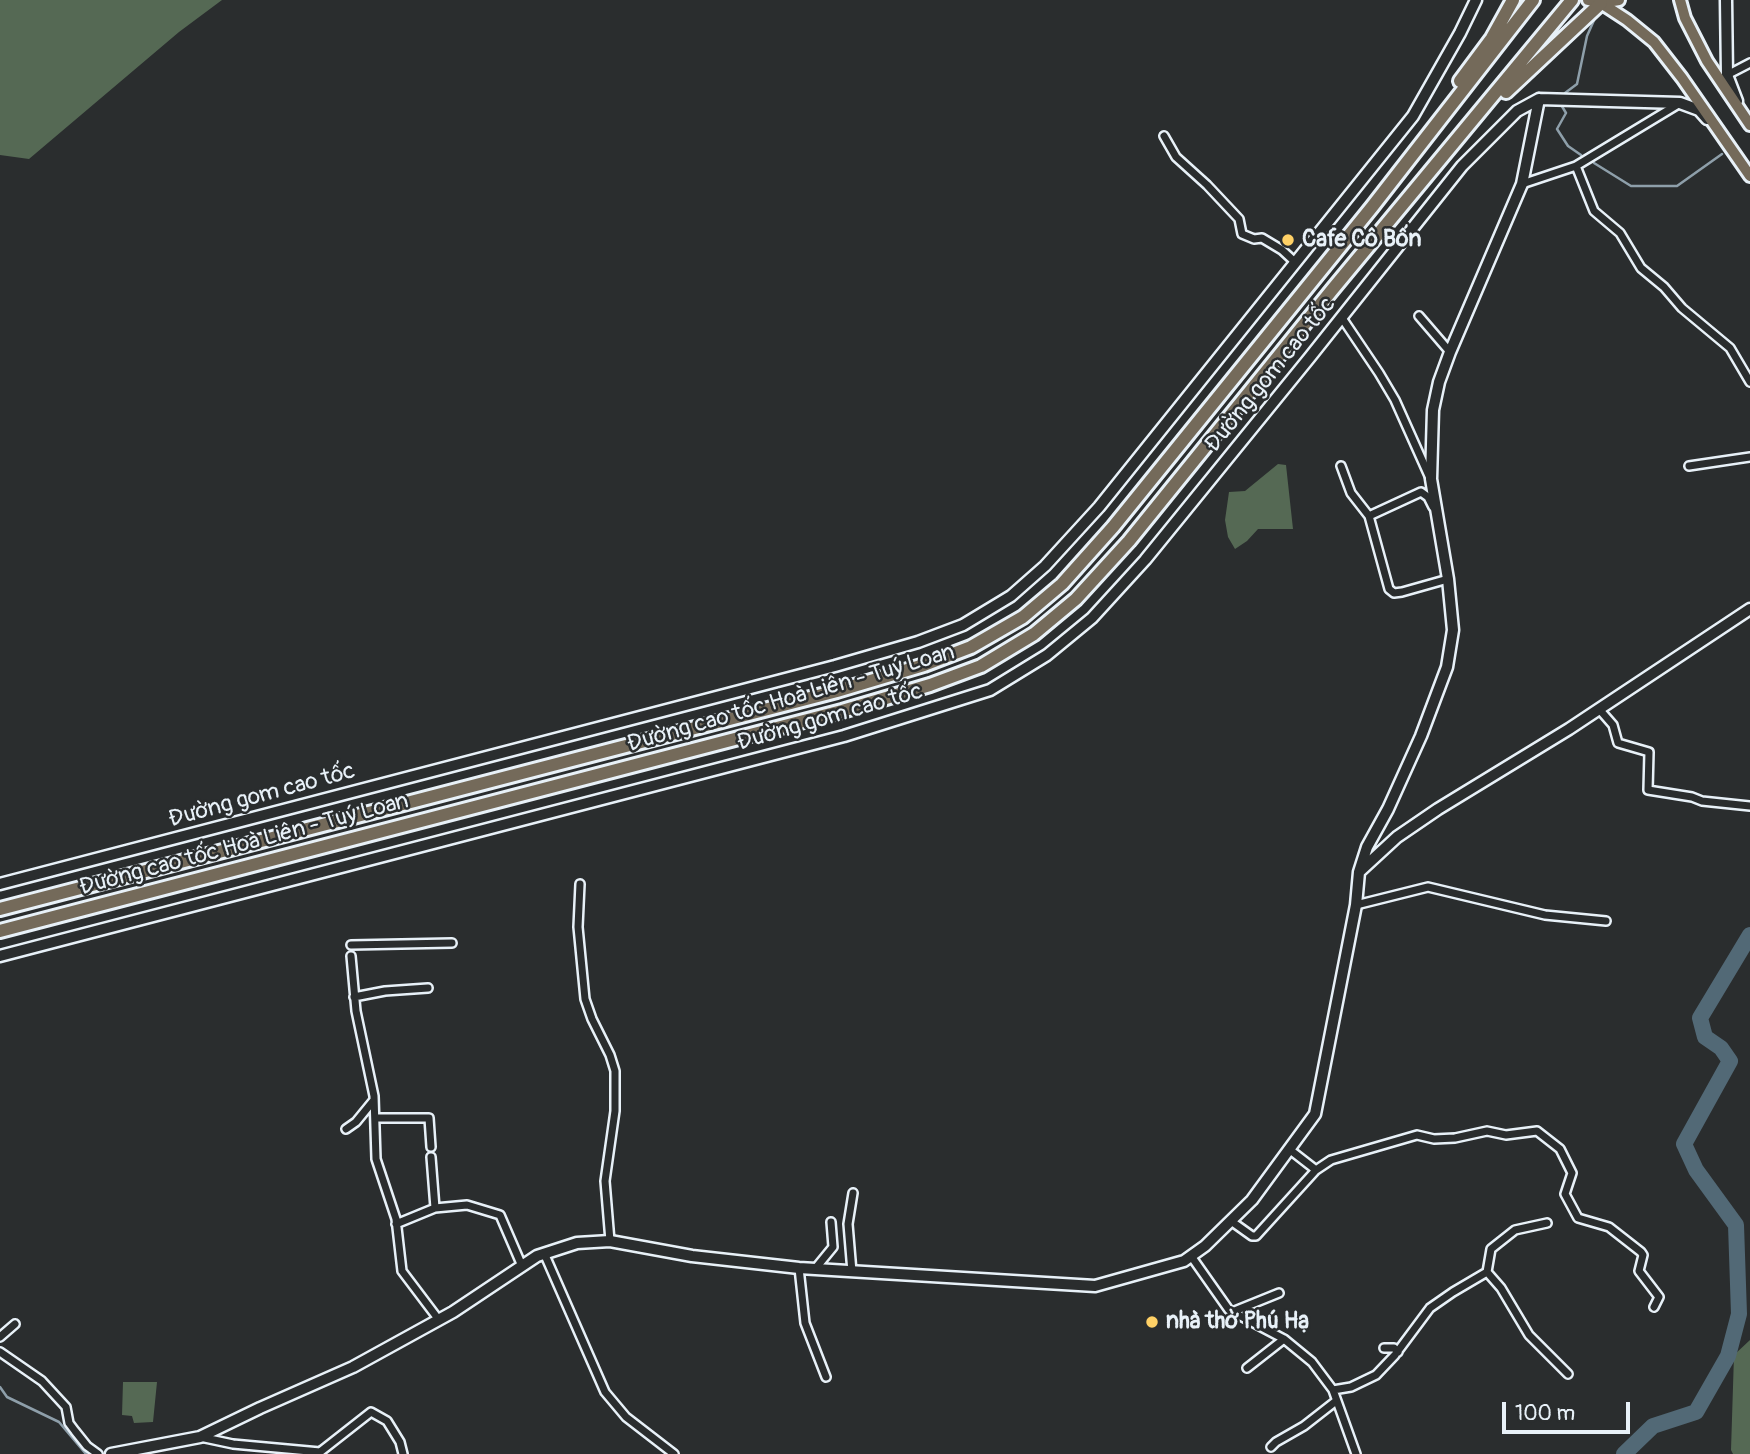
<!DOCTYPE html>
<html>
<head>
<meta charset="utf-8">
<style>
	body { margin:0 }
	#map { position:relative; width:1750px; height:1454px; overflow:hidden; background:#2a2d2e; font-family:Pangolin,sans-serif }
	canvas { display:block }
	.scale { position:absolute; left:1502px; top:1402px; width:128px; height:32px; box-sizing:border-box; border:4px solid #e8f1f8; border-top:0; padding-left:9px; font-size:21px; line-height:24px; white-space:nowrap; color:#e8f1f8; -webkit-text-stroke:5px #2a2d2e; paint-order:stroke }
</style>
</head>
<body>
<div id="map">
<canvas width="1750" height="1454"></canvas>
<div class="scale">100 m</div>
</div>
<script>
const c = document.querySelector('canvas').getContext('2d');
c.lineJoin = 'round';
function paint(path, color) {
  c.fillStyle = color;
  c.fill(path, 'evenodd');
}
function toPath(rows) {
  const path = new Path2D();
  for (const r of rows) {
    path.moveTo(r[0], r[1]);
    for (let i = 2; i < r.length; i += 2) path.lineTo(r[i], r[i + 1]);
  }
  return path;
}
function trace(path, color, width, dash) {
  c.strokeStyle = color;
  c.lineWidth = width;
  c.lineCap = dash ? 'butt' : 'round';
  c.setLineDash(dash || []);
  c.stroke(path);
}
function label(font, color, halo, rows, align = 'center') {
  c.font = font + ' Pangolin,sans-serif';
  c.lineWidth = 5;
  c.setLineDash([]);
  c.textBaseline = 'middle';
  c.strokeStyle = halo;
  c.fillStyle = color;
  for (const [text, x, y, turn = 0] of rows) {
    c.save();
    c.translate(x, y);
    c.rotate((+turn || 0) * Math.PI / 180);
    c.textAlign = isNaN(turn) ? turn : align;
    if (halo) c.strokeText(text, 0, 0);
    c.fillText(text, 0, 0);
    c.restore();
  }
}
paint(toPath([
	[0,0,222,0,179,32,29,159,0,155],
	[1278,464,1286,465,1293,529,1258,529,1247,541,1235,549,1228,537,1225,520,1229,492,1245,491],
	[1750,1340,1750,1454,1733,1454,1731,1450,1734,1355],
	[123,1382,157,1382,153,1422,134,1423,132,1416,122,1415]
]), '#556954');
trace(toPath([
	[1565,93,1577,84,1587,36,1595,18],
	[1560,103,1566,113,1557,129,1568,146,1581,155],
	[1594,163,1631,186,1677,186,1722,154],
	[0,1387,7,1397,59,1422,86,1454]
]), '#8e9faa', 2.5);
trace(toPath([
	[1624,1454,1653,1426,1696,1412,1728,1356,1739,1314,1736,1225,1696,1170,1684,1144,1730,1061,1721,1048,1705,1037,1700,1018,1750,935]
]), '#526976', 16);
const street = toPath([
	[1727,75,1750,63],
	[1164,136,1176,157,1207,185,1239,219,1242,234,1254,239,1262,238,1282,250,1296,263],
	[1576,166,1680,103],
	[1522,184,1576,166,1594,211,1620,233,1641,268,1664,287,1682,308,1730,348,1750,382],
	[1419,316,1450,352],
	[1342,318,1379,373,1395,400,1430,478],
	[1341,466,1351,493,1369,516,1389,589,1394,593,1402,592,1448,579],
	[1689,466,1750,457],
	[1369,516,1421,492,1428,497,1433,507],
	[1599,709,1613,725,1618,743,1649,752,1648,790,1692,797,1702,801,1750,806],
	[580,884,578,927,585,999,592,1019,610,1055,615,1071,615,1111,605,1181,610,1241],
	[1356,905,1428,887,1545,915,1606,921],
	[351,945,452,943],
	[351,956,356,1011,374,1096,376,1159,396,1219,402,1271,439,1320],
	[354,997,385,991,428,988],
	[375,1118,429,1118,431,1147],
	[346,1129,356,1122,374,1100],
	[1289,1149,1316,1170,1331,1160,1417,1135,1434,1139,1455,1138,1487,1131,1506,1135,1537,1131,1560,1149,1572,1173,1565,1194,1578,1218,1609,1227,1641,1252,1643,1255,1639,1271,1659,1297,1654,1307],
	[435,1208,467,1205,500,1215,522,1266],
	[1231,1221,1252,1236,1256,1236,1316,1170],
	[396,1224,435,1208,431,1157],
	[544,1253,605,1392,626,1417,674,1454],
	[1191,1256,1229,1310,1284,1339,1312,1362,1333,1390,1356,1454],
	[799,1268,805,1323,826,1377],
	[815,1269,833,1247,831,1222],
	[852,1272,848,1224,853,1193],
	[1487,1272,1491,1249,1515,1230,1547,1223],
	[1232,1312,1279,1293],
	[0,1337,15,1324],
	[1384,1348,1394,1348,1398,1352],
	[0,1352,42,1381,66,1407,69,1423,75,1431,87,1446,98,1454],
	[1247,1368,1284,1339],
	[1333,1390,1351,1387,1376,1375,1395,1355,1430,1308,1453,1292,1487,1272,1501,1288,1529,1335,1568,1374],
	[200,1437,233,1444,320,1452,371,1412,387,1421,400,1442,403,1454],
	[1271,1447,1276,1442,1304,1426,1336,1401]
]);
const secondary = toPath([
	[1726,0,1727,75,1737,101],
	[1359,872,1397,837,1438,809,1569,729,1750,609],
	[0,884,835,666,918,642,963,625,1011,596,1045,566,1099,507,1413,116,1460,33,1476,0],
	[0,956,844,736,990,690,1047,655,1092,618,1145,560,1310,357,1462,166,1517,111,1539,99,1680,103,1699,110,1707,119],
	[111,1454,200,1437,260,1408,353,1367,453,1312,537,1256,577,1243,610,1241,692,1256,799,1268,1095,1286,1184,1261,1205,1246,1252,1200,1315,1114,1356,905,1359,872,1367,847,1388,809,1421,736,1447,667,1453,630,1448,579,1431,479,1433,410,1439,382,1450,352,1522,184,1539,99]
]);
const primary = toPath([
	[1588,0,1601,3,1619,0],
	[1680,0,1685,18,1707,61,1750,125],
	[1601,3,1627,20,1654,42,1682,78,1750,176]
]);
const highway = toPath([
	[1460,81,1492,38,1513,0],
	[1506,92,1601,3],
	[0,909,837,691,924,665,971,647,1023,617,1062,584,1113,527,1372,207,1533,0],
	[0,931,842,711,930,685,981,666,1034,634,1076,599,1129,541,1332,290,1572,0]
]);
trace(street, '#e8f1f8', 12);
trace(secondary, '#e8f1f8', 15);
trace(primary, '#e8f1f8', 16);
trace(highway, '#e8f1f8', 18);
trace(street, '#2a2d2e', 7);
trace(secondary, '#2a2d2e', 10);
trace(primary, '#746a5a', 10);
trace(highway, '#746a5a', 12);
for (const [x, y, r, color] of [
	[1288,240,7,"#ffd166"],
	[1152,1322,7,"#ffd166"]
]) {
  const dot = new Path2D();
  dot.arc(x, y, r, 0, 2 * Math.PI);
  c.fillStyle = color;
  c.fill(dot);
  trace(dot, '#2a2d2e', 2.5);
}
label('bold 23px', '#e8f1f8', '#2a2d2e', [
	["Cafe Cô Bốn",1302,240],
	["nhà thờ Phú Hạ",1166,1322]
], 'left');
label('23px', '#e8f1f8', '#2a2d2e', [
	["Đường gom cao tốc",1271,375,-51],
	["Đường cao tốc Hoà Liên - Tuý Loan",791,699,-16],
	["Đường gom cao tốc",830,718,-16],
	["Đường gom cao tốc",262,796,-15],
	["Đường cao tốc Hoà Liên - Tuý Loan",244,845,-15]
]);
</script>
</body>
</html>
